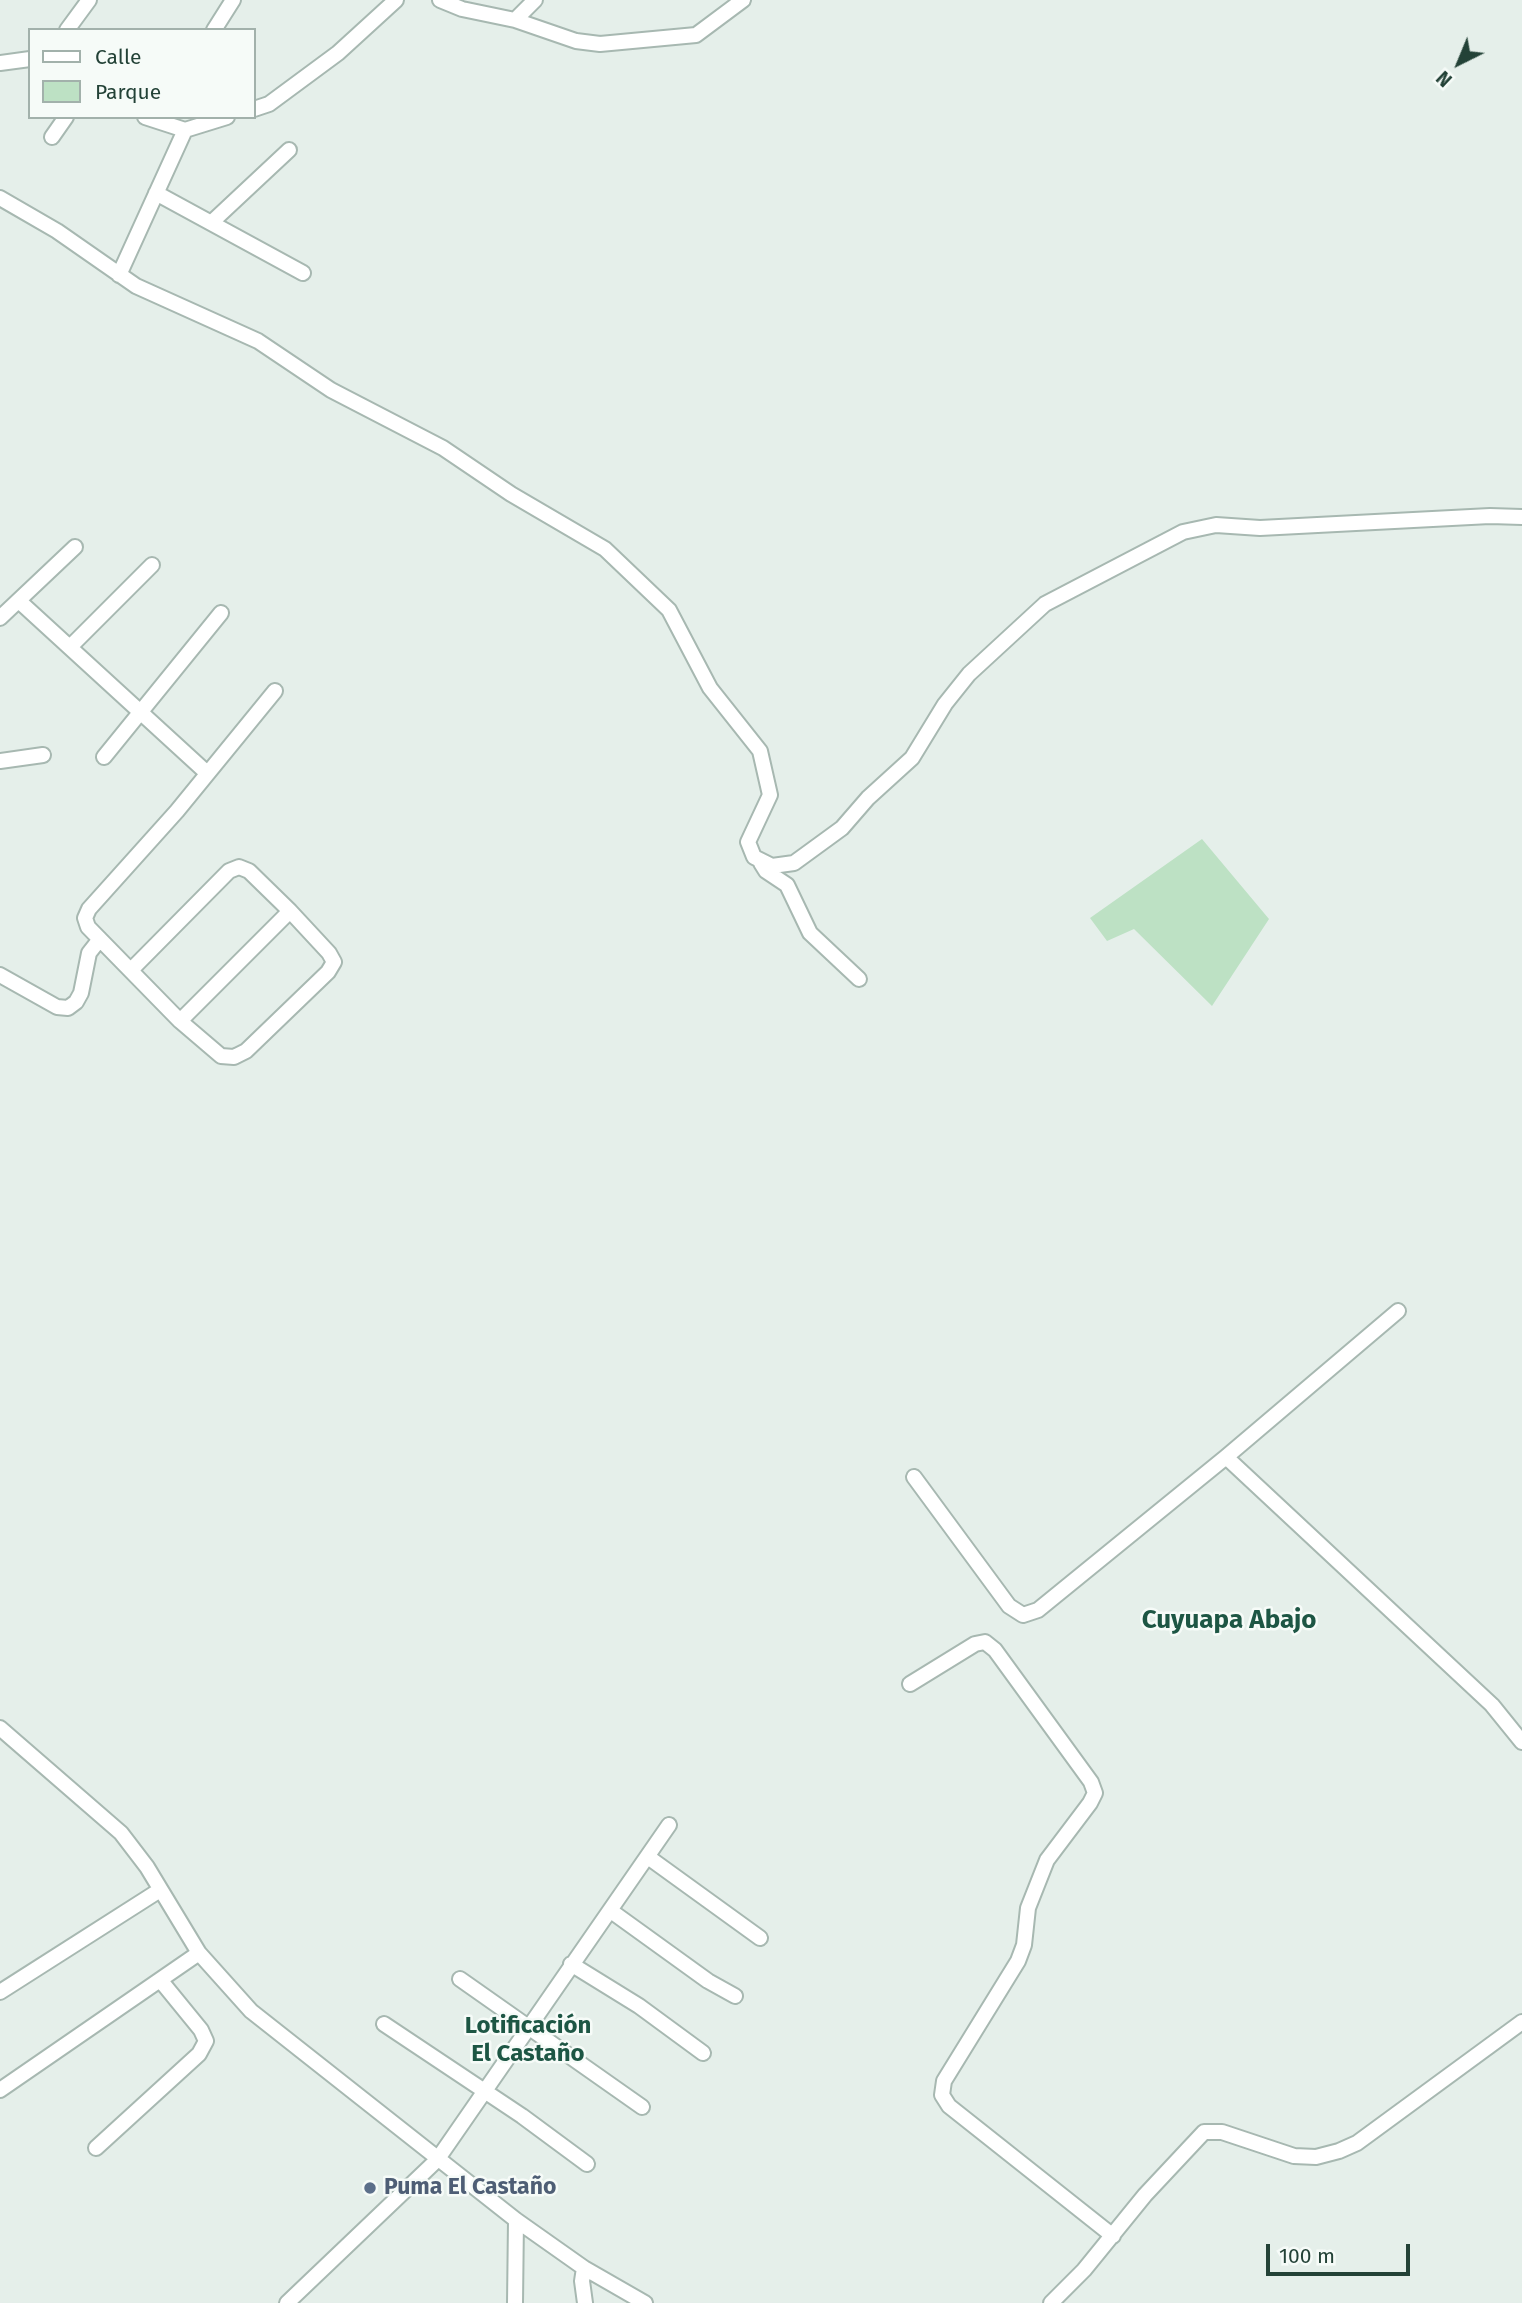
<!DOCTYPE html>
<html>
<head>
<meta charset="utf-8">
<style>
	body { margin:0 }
	#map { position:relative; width:1522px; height:2303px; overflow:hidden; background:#e5efea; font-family:"Fira Sans",sans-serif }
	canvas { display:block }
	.legend { position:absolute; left:28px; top:28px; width:228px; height:91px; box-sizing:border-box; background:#f6fbf8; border:2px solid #a2b1ab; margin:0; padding:9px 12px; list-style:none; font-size:21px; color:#234237 }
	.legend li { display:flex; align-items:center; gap:14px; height:35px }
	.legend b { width:35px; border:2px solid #a2b1ab }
	.north { position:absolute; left:1424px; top:28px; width:70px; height:70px; -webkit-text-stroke:5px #f6fbf8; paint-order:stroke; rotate:223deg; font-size:19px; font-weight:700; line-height:28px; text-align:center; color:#234237 }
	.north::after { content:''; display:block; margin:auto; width:24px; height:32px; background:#234237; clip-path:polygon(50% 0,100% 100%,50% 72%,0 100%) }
	.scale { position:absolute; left:1266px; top:2244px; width:144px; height:32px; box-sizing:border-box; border:4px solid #234237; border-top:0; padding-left:9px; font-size:21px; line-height:24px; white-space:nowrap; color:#234237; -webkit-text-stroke:5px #f6fbf8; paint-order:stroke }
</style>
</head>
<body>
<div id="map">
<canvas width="1522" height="2303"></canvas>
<ul class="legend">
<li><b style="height:9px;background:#fff"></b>Calle</li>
<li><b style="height:19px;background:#bde1c4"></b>Parque</li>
</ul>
<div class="north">N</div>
<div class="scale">100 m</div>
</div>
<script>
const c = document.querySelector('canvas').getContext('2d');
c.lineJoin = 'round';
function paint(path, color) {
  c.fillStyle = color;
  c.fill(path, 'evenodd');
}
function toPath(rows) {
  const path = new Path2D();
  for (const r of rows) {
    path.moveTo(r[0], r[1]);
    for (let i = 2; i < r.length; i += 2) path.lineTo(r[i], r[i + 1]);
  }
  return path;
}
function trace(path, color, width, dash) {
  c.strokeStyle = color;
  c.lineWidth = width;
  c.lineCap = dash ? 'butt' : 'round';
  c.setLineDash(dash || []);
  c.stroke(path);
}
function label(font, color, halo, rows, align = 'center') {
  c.font = font + ' "Fira Sans",sans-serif';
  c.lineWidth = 5;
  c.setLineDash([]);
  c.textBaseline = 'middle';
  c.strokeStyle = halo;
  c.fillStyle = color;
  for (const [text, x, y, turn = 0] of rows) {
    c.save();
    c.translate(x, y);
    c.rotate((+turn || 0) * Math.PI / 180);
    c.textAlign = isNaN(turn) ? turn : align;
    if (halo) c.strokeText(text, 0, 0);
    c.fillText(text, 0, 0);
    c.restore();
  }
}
paint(toPath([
	[1202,839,1269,919,1212,1006,1134,929,1107,941,1090,918]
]), '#bde1c4');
const minor = toPath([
	[440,0,462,9,515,20,535,0],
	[515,20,576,41,600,44,696,35,743,0],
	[67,30,89,0],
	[214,30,233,0],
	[0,63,30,59],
	[254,109,269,104,338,53,396,0],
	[145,117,185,130,227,117],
	[52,137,66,117],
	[156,193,303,273],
	[0,198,57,231,136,286,258,341,331,390,443,448,511,494,605,549,669,610,710,688,760,751,770,795,748,842,754,857,772,866,794,863,842,828,868,798,912,758,945,704,969,674,1045,604,1183,532,1216,525,1260,528,1490,516,1522,517],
	[212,222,289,150],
	[119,275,185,130],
	[19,601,207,773],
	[0,618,75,547],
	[70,647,152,565],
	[104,757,221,613],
	[0,761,43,755],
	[761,863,766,871,787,885,810,933,859,979],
	[131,970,229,871,239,867,249,871,290,911,329,953,334,962,328,972,246,1051,234,1057,221,1056,180,1021,88,927,85,918,89,909,177,811,275,691],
	[0,975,57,1007,68,1008,76,1002,81,993,89,953,100,939],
	[180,1021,290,911],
	[1226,1457,1492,1705,1522,1742],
	[914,1477,1009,1606,1023,1615,1038,1610,1226,1457,1398,1311],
	[910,1684,975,1644,985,1642,995,1650,1091,1782,1095,1793,1090,1803,1047,1860,1028,1908,1024,1945,1018,1961,944,2081,942,2095,949,2106,1113,2236],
	[0,1728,121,1833,147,1867,199,1953,251,2011,516,2220,584,2268,645,2303],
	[648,1857,760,1938],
	[611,1911,708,1981,735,1996],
	[571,1964,639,2006,703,2053],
	[460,1979,642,2107],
	[0,1992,160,1890],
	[384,2024,522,2116,587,2164],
	[0,2090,199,1953],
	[96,2148,199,2054,206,2041,201,2030,161,1981],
	[584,2268,582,2281,585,2303],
	[287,2303,437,2160,669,1825],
	[515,2303,516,2220],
	[1051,2303,1084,2270,1145,2195,1204,2132,1222,2132,1294,2156,1316,2157,1339,2151,1357,2143,1522,2022]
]);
trace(minor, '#a7b8b1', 18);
trace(minor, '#fff', 14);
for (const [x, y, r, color] of [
	[370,2188,7,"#5c6f8a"]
]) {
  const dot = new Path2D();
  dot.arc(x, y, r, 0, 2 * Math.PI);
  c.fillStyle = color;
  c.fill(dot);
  trace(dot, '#f6fbf8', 2.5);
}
label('bold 23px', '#4e5e75', '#f6fbf8', [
	["Puma El Castaño",384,2188]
], 'left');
label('bold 24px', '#1d5644', '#f6fbf8', [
	["Lotificación",528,2026],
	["El Castaño",528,2054]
]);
label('bold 26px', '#1d5644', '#f6fbf8', [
	["Cuyuapa Abajo",1229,1621]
]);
</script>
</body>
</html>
